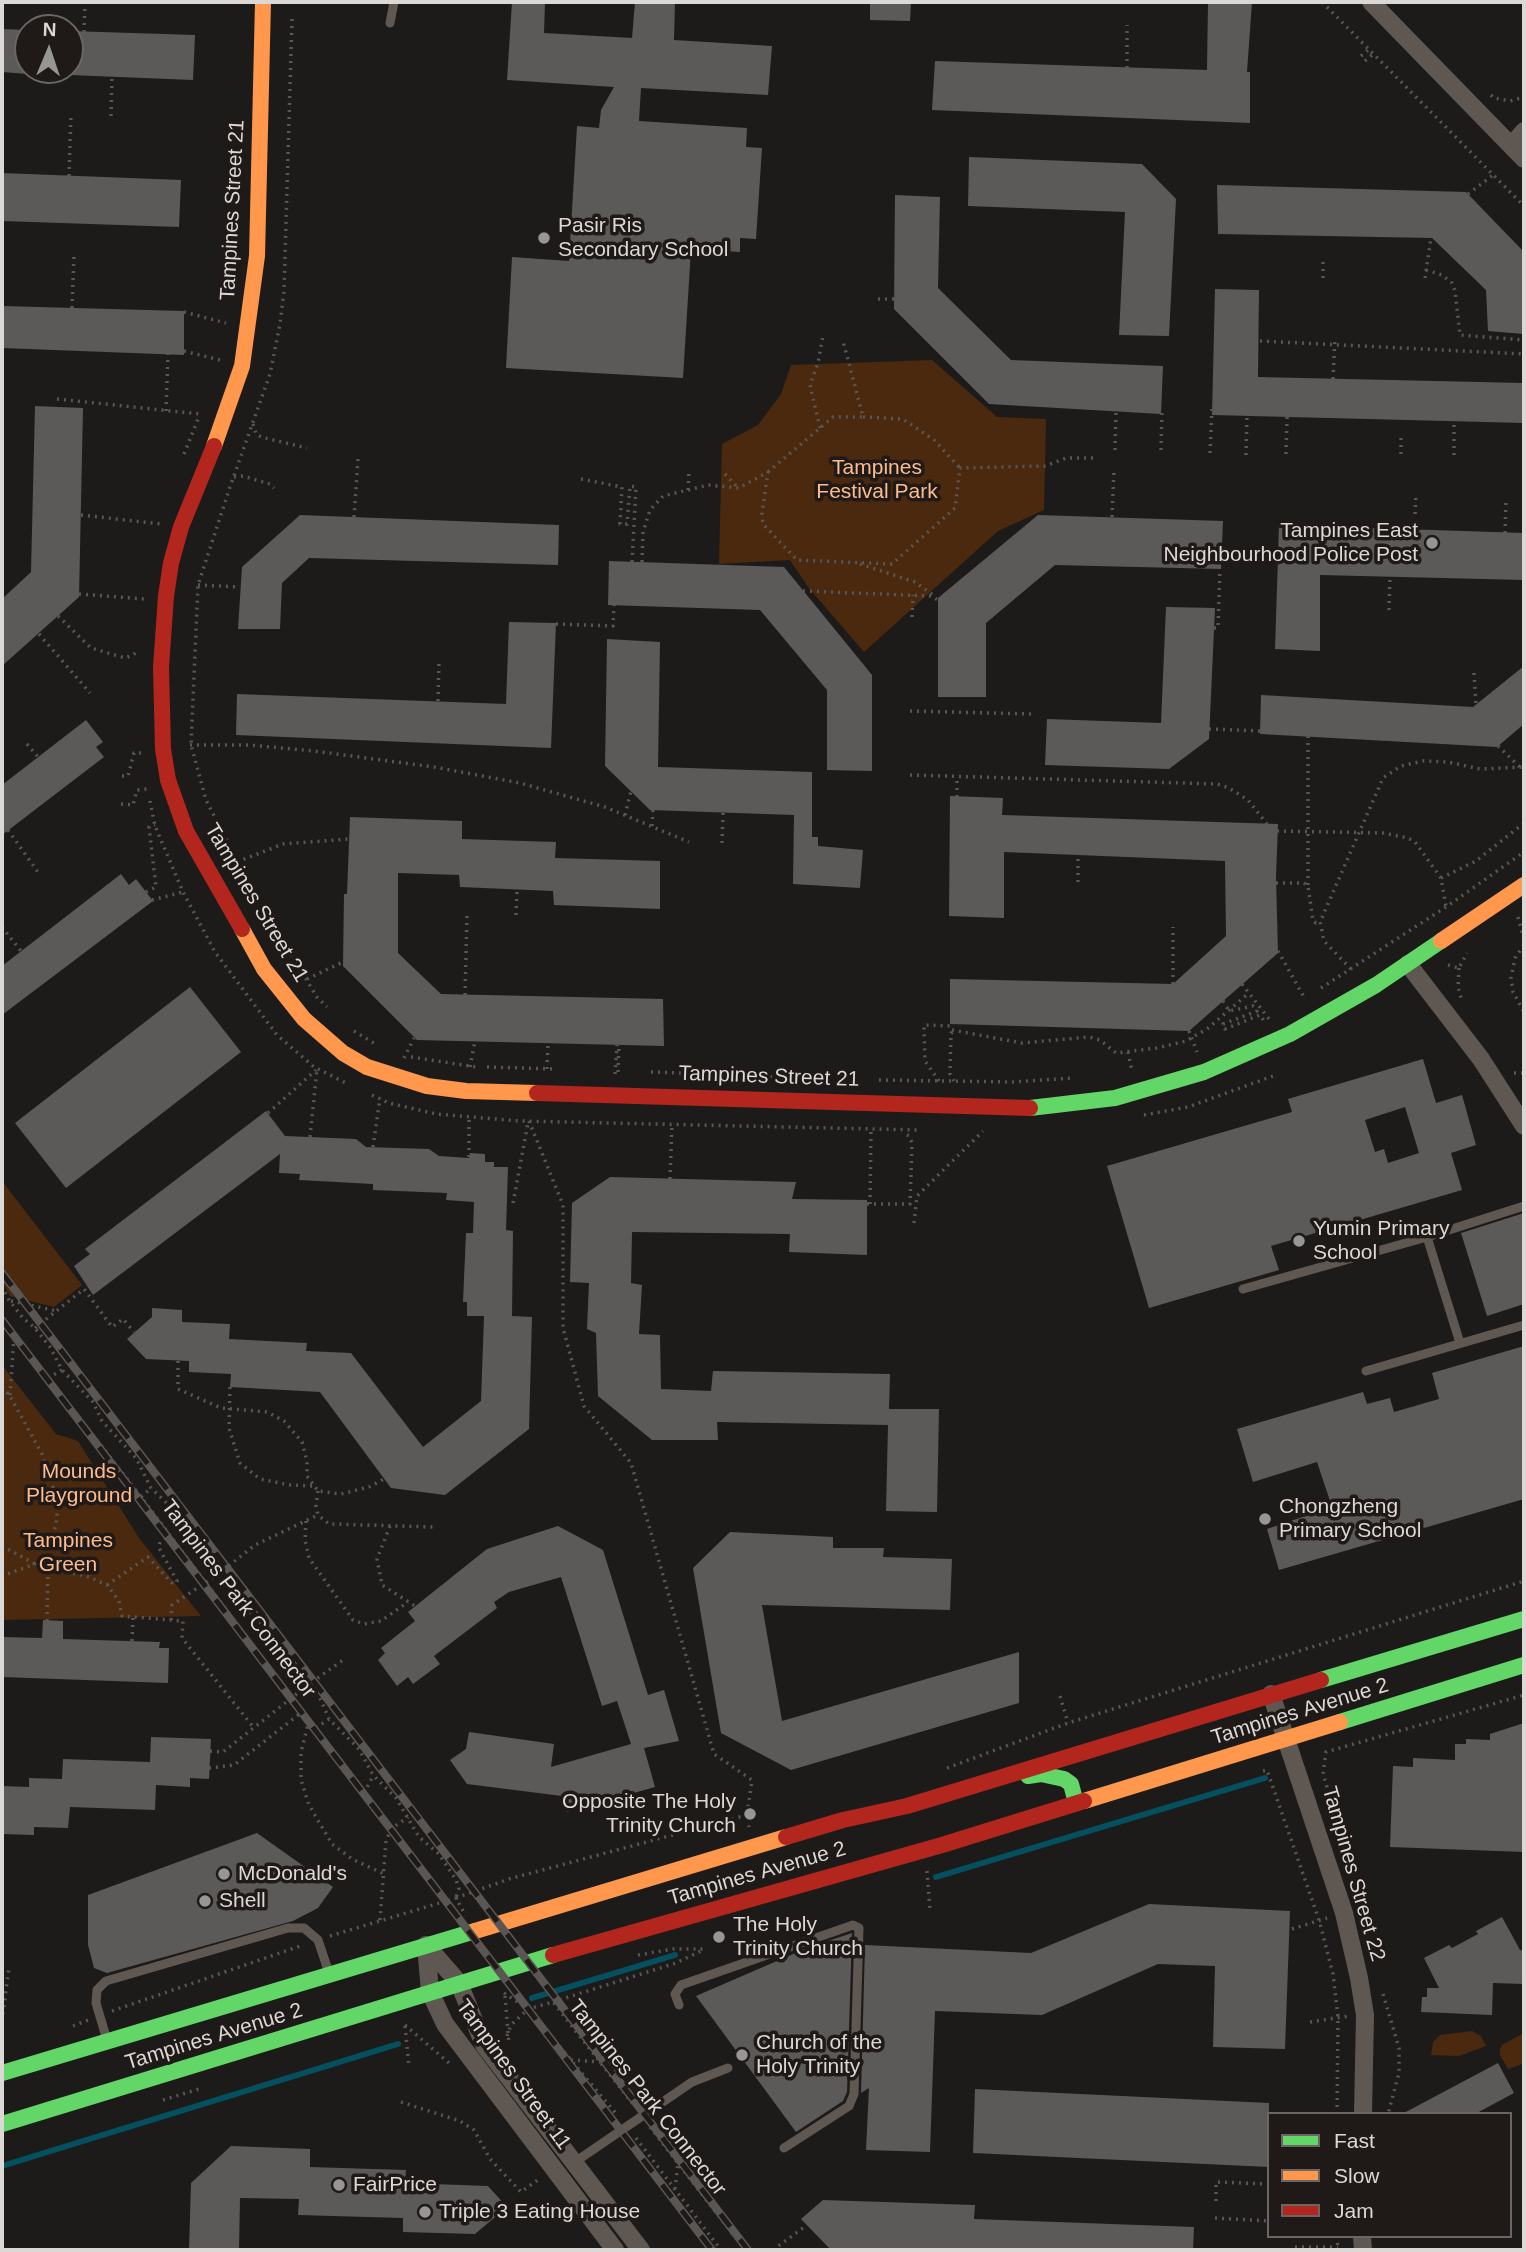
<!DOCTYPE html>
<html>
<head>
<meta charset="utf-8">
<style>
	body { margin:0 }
	#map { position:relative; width:1526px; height:2252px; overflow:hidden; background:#1d1b19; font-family:Arial,sans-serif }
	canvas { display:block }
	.frame { position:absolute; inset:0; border:4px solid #dbd8d6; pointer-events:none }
	.legend { position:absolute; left:1267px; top:2112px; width:245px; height:126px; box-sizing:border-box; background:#1f1a17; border:2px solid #6a6663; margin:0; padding:9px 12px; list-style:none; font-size:21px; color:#dbd8d6 }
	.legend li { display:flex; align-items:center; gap:14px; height:35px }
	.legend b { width:35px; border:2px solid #6a6663 }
	.north { position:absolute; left:14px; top:14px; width:70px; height:70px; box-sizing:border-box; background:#1f1a17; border:2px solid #6a6663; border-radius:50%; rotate:2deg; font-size:19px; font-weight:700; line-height:28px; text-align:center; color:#dbd8d6 }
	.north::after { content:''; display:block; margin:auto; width:24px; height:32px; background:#989694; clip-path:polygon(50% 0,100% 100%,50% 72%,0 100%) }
</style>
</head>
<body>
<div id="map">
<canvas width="1526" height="2252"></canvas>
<div class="frame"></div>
<ul class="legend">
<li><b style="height:9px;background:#63d668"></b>Fast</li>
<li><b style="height:9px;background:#ff974d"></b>Slow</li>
<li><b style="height:9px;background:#b3261e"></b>Jam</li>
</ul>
<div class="north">N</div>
</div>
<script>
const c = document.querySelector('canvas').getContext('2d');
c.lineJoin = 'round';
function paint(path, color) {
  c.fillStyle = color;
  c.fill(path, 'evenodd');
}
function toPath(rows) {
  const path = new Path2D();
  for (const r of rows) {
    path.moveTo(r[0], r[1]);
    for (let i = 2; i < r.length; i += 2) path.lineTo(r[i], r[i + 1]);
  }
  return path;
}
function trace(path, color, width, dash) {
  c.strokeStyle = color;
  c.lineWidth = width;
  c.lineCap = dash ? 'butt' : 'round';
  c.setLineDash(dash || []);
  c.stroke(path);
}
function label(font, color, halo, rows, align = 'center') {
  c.font = font + ' Arial,sans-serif';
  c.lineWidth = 7;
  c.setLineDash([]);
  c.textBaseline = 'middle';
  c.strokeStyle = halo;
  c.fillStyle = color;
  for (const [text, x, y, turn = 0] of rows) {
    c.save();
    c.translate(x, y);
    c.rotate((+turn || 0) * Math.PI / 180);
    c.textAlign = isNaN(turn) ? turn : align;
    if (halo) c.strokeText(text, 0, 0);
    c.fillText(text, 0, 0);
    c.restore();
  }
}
paint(toPath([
	[932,360,997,417,1046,419,1044,510,998,531,864,652,808,587,790,560,719,564,722,444,758,425,781,394,791,365],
	[2,1181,82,1285,54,1307,10,1296,2,1281],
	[2,1365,56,1434,78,1441,139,1538,201,1616,2,1620],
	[1472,2031,1481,2036,1486,2046,1459,2056,1431,2055,1433,2042,1440,2035],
	[1524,2033,1522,2064,1508,2069,1500,2055,1500,2049,1502,2045]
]), '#4a290f');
trace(toPath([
	[936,1877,1265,1778],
	[532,1998,675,1955],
	[2,2166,398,2044]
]), '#03515f', 6);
paint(toPath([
	[512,2,545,2,544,33,632,38,635,2,675,2,674,40,772,46,768,95,641,88,639,121,747,128,746,147,762,148,756,239,740,238,740,252,691,249,683,378,506,368,512,257,569,261,577,126,599,128,601,110,614,87,507,80],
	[870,2,911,2,910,21,870,20],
	[1208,2,1252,2,1247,72,1250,72,1250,123,932,110,935,61,1207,70],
	[2,29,28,30,28,74,2,72],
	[70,31,195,35,193,80,70,75],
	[969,157,1142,164,1176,199,1169,336,1119,335,1125,212,968,206],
	[2,173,181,180,179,227,2,221],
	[1217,185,1466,192,1524,252,1524,334,1488,331,1486,290,1432,238,1218,234],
	[895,195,940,197,938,288,1011,360,1163,366,1161,414,989,404,894,309],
	[1215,289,1259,290,1258,377,1524,383,1524,423,1212,415],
	[2,306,184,311,184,355,2,348],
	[35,406,83,408,79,597,2,666,2,599,31,572],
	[300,515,559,525,558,565,309,558,282,583,280,629,238,629,242,567],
	[1038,515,1223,521,1221,569,1055,565,986,623,986,697,938,697,938,598],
	[1279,525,1524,533,1524,580,1320,575,1320,651,1275,649],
	[609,561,784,567,872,675,872,771,827,770,827,690,760,610,608,605],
	[1166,607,1215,608,1209,739,1169,769,1045,765,1047,719,1161,723],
	[509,622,556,623,551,748,236,735,237,694,506,704],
	[607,639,660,642,658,767,812,772,812,837,818,837,818,846,863,850,860,888,793,884,794,815,650,810,605,766],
	[1524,666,1524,724,1497,747,1260,734,1261,695,1473,707],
	[86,720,103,742,96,747,104,757,2,835,2,785],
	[950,796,1003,798,1002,815,1278,824,1276,877,1278,953,1189,1031,950,1024,950,979,1173,984,1226,936,1225,861,1004,852,1004,918,949,916],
	[350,817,462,821,462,839,556,842,555,858,660,861,660,909,554,905,553,891,460,887,459,875,398,873,398,953,441,994,663,999,664,1046,417,1040,343,966,344,894,347,894],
	[121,874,129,885,136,879,153,901,2,1015,2,966],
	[190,987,241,1052,66,1188,15,1123],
	[1423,1059,1436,1103,1462,1095,1476,1145,1451,1153,1462,1190,1271,1246,1279,1270,1149,1308,1107,1166,1292,1112,1288,1099],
	[1405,1107,1419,1153,1388,1163,1384,1149,1375,1152,1365,1120],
	[266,1111,285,1136,356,1139,366,1147,429,1149,439,1156,469,1158,470,1153,485,1154,485,1162,494,1162,494,1167,508,1167,506,1230,513,1231,512,1316,532,1317,529,1429,445,1495,391,1488,320,1392,230,1387,231,1374,189,1372,189,1361,146,1359,127,1339,152,1317,152,1308,182,1310,182,1322,230,1324,229,1339,307,1343,306,1351,351,1353,423,1447,481,1401,484,1316,467,1316,467,1302,463,1302,466,1233,473,1233,474,1202,446,1200,447,1193,373,1190,373,1184,299,1180,300,1174,279,1173,280,1154,93,1295,74,1266,90,1254,85,1249],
	[610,1177,796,1182,792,1199,867,1200,867,1255,789,1252,790,1234,632,1232,631,1283,642,1285,639,1334,660,1335,661,1389,711,1391,713,1371,890,1374,889,1409,939,1409,937,1512,886,1511,888,1425,717,1422,718,1440,652,1440,598,1396,596,1333,587,1329,589,1283,570,1282,572,1203],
	[1524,1213,1524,1304,1487,1316,1461,1233],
	[1524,1346,1524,1499,1279,1570,1267,1529,1332,1507,1317,1462,1253,1482,1237,1429,1363,1392,1367,1404,1390,1398,1394,1412,1439,1399,1432,1373],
	[558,1526,603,1550,648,1695,664,1690,679,1741,644,1748,655,1787,567,1812,562,1796,467,1784,450,1760,466,1749,469,1732,554,1744,551,1767,631,1744,617,1701,602,1706,561,1577,509,1592,494,1602,497,1608,434,1656,440,1664,413,1684,408,1677,397,1686,378,1660,385,1653,381,1648,415,1621,408,1612,487,1549],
	[730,1532,833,1537,833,1548,884,1548,883,1557,952,1559,950,1610,762,1605,782,1721,1019,1652,1019,1703,791,1770,721,1733,693,1568],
	[43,1620,63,1621,63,1639,160,1642,159,1648,169,1648,168,1683,2,1677,2,1637,42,1638],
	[1524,1723,1524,1852,1390,1847,1393,1766,1413,1767,1413,1758,1455,1760,1455,1744,1466,1744,1466,1739,1490,1740,1490,1734],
	[151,1737,211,1739,209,1779,190,1778,190,1787,156,1785,155,1810,70,1807,68,1828,34,1827,34,1835,2,1834,2,1786,29,1787,29,1778,62,1779,63,1759,150,1762],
	[257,1833,333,1887,318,1908,293,1921,107,1973,94,1968,88,1945,88,1895],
	[1149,1904,1290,1911,1285,2049,1213,2047,1215,1966,1158,1964,1042,2015,935,2011,930,2152,866,2150,869,2088,861,2093,865,1945,1031,1953],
	[1502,1917,1520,1950,1524,1951,1524,1984,1493,1983,1492,2015,1421,2012,1422,1997,1427,1997,1427,1988,1439,1988,1424,1958,1449,1945,1452,1948,1478,1934,1476,1931],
	[852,1933,847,2092,843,2101,796,2132,696,1996,807,1948],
	[1498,2063,1514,2093,1475,2114,1402,2114],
	[975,2089,1269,2103,1269,2167,973,2153],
	[231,2146,310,2149,310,2167,406,2170,405,2183,488,2186,507,2207,475,2234,403,2232,403,2218,298,2215,299,2199,240,2198,239,2250,189,2250,191,2183],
	[823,2200,975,2205,974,2219,1194,2227,1193,2250,831,2250,801,2219]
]), '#5c5a58');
trace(toPath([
	[1322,2,1524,206],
	[292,19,284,291,280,324,270,374,230,487,198,585,191,745,206,800,254,894,317,997,327,1007],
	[84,32,85,2],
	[1361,56,1369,49],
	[1365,61,1373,54],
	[1127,68,1127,25],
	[1491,95,1494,98,1510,101,1524,97],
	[111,116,112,77],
	[69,176,71,114],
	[1468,194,1493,175],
	[1426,270,1442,275,1452,283,1455,291,1460,335,1524,340],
	[1323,278,1323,258],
	[1425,278,1431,238],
	[878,299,894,299],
	[72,308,74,255],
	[184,312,226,323],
	[1260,341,1524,354],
	[184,351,220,360],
	[1333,379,1335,337],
	[57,399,200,414],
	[166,411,168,354],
	[863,417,903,419,934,440,960,468],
	[253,424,256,434,261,437,307,448],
	[820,428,810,385,818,363,823,335],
	[1115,450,1116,411],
	[1161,450,1162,408],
	[1210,453,1212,409],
	[184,454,198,419],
	[1286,454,1287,417],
	[1401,454,1401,433],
	[1246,455,1247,416],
	[1454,455,1454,421],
	[768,472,833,417,863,417,843,341],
	[725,474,737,487],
	[234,477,243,476,270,484,274,488],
	[581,479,622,487,620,524,627,524,630,486,636,487,632,562],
	[688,490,689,472],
	[1415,514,1416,493],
	[81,515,161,524],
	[354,517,358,459],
	[1112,517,1114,469],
	[1505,533,1506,498],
	[642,562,643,532,650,510,663,496,688,490,708,485,739,488,768,472,762,513,763,524,797,560,892,564,955,508,960,468,1045,466,1066,458,1098,458],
	[860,564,915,582,933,595],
	[198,585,240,587],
	[803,591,931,596,938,600],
	[79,594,144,599],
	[1389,610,1390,576],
	[58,616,91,648,125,658,133,655,139,650],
	[912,617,913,595],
	[556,624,613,626,614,605],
	[1214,628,1218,628,1220,569],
	[39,634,90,693],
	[1474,673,1476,705],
	[438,701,439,661],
	[910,711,1031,714],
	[1209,729,1261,731],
	[1308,736,1308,886],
	[27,744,38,757],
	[190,745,249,745,314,751,434,767,520,783,605,807,689,842],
	[1498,746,1524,771],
	[910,775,1217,784,1229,788,1248,800,1267,824],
	[122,776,128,776,134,753,141,753],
	[957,797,957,776],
	[150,801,155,826,183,892,215,952,277,1035,314,1067,346,1083],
	[121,804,133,805,137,790,147,789],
	[625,815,631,791],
	[652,826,653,810],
	[8,830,40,875],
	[1277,831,1383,833,1408,838,1415,842,1441,878,1446,907],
	[722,843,723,812],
	[237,862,283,844,349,839],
	[1441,878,1476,861,1524,823],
	[1078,882,1078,855],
	[1276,883,1304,883,1308,886,1313,921,1316,923,1320,922],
	[146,892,156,887,149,827,155,825],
	[152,900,183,892],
	[516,915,517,889],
	[1518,917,1524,939],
	[2,927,21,951],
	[1524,945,1515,958,1511,978,1513,992,1524,1012],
	[1278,951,1305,999],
	[1448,965,1459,968,1467,953],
	[1459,968,1458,987,1462,1001],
	[1351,969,1324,941,1320,922,1383,778,1401,766,1423,761,1448,762,1480,769,1524,767],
	[307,979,343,962],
	[1173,984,1173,927],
	[1242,984,1269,1019],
	[1321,988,1446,907,1524,852],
	[465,995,467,914],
	[1223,1001,1229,1011,1253,1006,1257,1011,1223,1024,1225,1029,1260,1015,1264,1021],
	[952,1030,1022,1043,1089,1037,1100,1040,1116,1053,1157,1048,1186,1041,1207,1029,1249,993],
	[354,1031,377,1045],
	[1189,1031,1197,1052],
	[1128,1052,1132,1071],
	[411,1057,476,1067],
	[404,1058,414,1038],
	[470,1067,475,1041],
	[487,1067,556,1069],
	[547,1069,548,1043],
	[618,1072,619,1045],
	[651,1072,784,1077],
	[1514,1073,1524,1073],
	[615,1074,617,1045],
	[879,1080,1012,1082,1074,1078],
	[939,1081,925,1061,924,1025,951,1026],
	[954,1081,950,1074,951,1033,956,1031],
	[372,1095,389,1103,436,1114,520,1121,920,1130],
	[268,1113,316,1070],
	[1144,1115,1188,1107,1273,1076],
	[529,1121,563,1205,563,1328,584,1406,631,1463,714,1754,752,1780,747,1815,749,1827],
	[310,1137,317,1069],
	[373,1147,380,1098],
	[469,1157,469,1118],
	[670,1179,672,1124],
	[513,1203,528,1123],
	[867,1204,910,1204,912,1143,909,1136,903,1132],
	[870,1204,871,1130],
	[914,1223,917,1196,983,1131],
	[2,1286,9,1300,23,1318,35,1328,50,1347,62,1370,93,1402,102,1421,136,1458,151,1488,179,1515,221,1572,236,1598,264,1626,282,1658,320,1698,329,1719,359,1749,373,1775,396,1798,419,1837,439,1854,456,1880,459,1888,456,1898],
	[11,1301,57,1311],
	[2,1318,141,1497,446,1901,456,1898,463,1911],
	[35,1328,84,1289,112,1327,123,1319,134,1332],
	[178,1361,178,1389,221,1408,267,1412,284,1421,302,1442,307,1462,307,1476,318,1491,341,1494,369,1487,384,1479],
	[48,1378,62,1370],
	[2,1387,10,1396,42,1454,55,1494,57,1515,56,1525,46,1555,35,1564,2,1576],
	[230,1387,229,1428,240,1463,260,1479,290,1485,313,1486],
	[10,1395,14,1336],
	[318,1491,316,1506,318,1515,329,1524,433,1527],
	[141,1497,151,1488],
	[306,1521,305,1540,309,1558,353,1620,364,1624,381,1621,408,1602],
	[390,1526,377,1559,382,1585,415,1606],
	[2,1546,35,1564,89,1577,107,1585,119,1601,122,1616,183,1621,182,1638,254,1728],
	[107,1585,148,1557,170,1581,173,1584,177,1581,159,1548,160,1542,169,1535],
	[171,1620,172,1605,221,1572,255,1545,318,1515],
	[47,1621,48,1567],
	[132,1641,133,1617],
	[1060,1696,1068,1723],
	[309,1720,301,1752,301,1780,309,1805,332,1844,352,1859,384,1874],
	[316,1728,329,1719],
	[210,1751,223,1752,308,1685,343,1660],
	[209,1768,234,1765,302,1712],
	[947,1768,1068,1723,1524,1581],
	[1263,1771,1267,1770,1319,1920,1333,1974,1338,2017,1337,2114],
	[364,1793,373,1776],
	[927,1871,930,1910],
	[456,1898,509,1879,747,1815],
	[1362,1901,1323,1774,1326,1752,1524,1695],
	[380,1920,386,1841,391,1829,408,1817],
	[1292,1929,1327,1918],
	[330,1936,446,1901],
	[638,1955,673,1949,705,1949],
	[504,1993,528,2009,553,2002,633,2104],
	[1383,1994,1399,2048,1399,2073,1388,2114],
	[505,1996,509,2044],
	[553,2002,676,1963,703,1950],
	[112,2011,303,1945],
	[2,2021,9,1967],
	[1310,2022,1349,2016],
	[405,2025,449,2063],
	[73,2026,88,2020],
	[405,2026,409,2067],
	[507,2036,511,2025,528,2009,618,2116],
	[571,2060,600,2062],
	[163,2100,199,2089],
	[401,2102,460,2121,474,2130,490,2159,521,2192,539,2179],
	[650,2127,745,2250],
	[636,2138,721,2250],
	[675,2189,678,2163],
	[1216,2201,1216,2182,1269,2184],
	[1215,2218,1269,2221],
	[1337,2236,1338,2250],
	[1295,2247,1338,2247],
	[773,2250,807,2225]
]), '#5b5652', 3.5, [2, 5]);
trace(toPath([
	[390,23,394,2],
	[1427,1237,1460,1343],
	[1243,1289,1427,1237,1524,1206],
	[1366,1371,1524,1325],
	[679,2005,675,1994,681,1985,853,1925,859,1928,854,2094,849,2106,784,2148],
	[107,2040,96,2003,97,1990,106,1981,288,1928,304,1928,318,1940,329,1973],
	[572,2164,692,2082,728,2068]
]), '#5f5752', 9);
trace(toPath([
	[1371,2,1524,159],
	[1512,145,1524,131],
	[1408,964,1481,1059,1524,1126],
	[1271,1694,1344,1913,1359,1978,1365,2015,1363,2114],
	[426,1945,459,1983,484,2045,641,2250],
	[426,1945,430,1992,445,2024,615,2250],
	[1362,2236,1363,2250]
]), '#5f5752', 18);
trace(toPath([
	[1030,1108,1115,1098,1204,1072,1290,1034,1376,985,1441,941],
	[1321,1680,1524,1619],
	[1340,1722,1524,1665],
	[1028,1776,1041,1774,1064,1779,1071,1784,1076,1803],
	[2,2073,475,1931],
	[2,2124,553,1955]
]), '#63d668', 16);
trace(toPath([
	[214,446,242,366,257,256,263,2],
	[242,929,264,969,304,1019,343,1053,367,1067,427,1086,466,1091,537,1093],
	[1441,941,1524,885],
	[1084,1801,1340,1722],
	[475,1931,786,1837]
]), '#ff974d', 16);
trace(toPath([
	[214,446,181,527,171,563,166,596,161,667,163,749,168,780,186,831,242,929],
	[537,1093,1030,1108],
	[786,1837,843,1820,907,1806,1321,1680],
	[553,1955,942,1845,1084,1801]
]), '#b3261e', 16);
const rail = toPath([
	[2,1273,748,2250],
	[2,1320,712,2250]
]);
trace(rail, '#5a5653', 8);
trace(rail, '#1f1a17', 5, [16]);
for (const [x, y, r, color] of [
	[544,238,7,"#989694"],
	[1432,543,7,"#989694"],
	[1299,1241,7,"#989694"],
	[1265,1519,7,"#989694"],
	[750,1814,7,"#989694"],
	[224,1874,7,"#989694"],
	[205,1901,7,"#989694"],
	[719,1937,7,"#989694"],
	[742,2055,7,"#989694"],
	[339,2185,7,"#989694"],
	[425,2212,7,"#989694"]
]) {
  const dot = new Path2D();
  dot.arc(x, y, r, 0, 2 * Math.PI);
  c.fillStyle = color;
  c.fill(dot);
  trace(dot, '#1f1a17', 2.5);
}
label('21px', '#dbd8d6', '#1f1a17', [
	["Tampines Street 21",233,210,-87],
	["Tampines Street 21",256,903,59],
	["Tampines Street 21",769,1077,2],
	["Tampines Park Connector",238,1599,53],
	["Tampines Avenue 2",1300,1712,-17],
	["Tampines Avenue 2",757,1874,-16],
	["Tampines Street 22",1353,1874,74],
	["Tampines Avenue 2",214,2037,-17],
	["Tampines Street 11",513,2075,54],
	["Tampines Park Connector",647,2098,52]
]);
label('21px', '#dbd8d6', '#1f1a17', [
	["Pasir Ris",558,226],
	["Secondary School",558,250],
	["Tampines East",1418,531,"right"],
	["Neighbourhood Police Post",1418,555,"right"],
	["Yumin Primary",1313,1229],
	["School",1313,1253],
	["Chongzheng",1279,1507],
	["Primary School",1279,1531],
	["Opposite The Holy",736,1802,"right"],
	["Trinity Church",736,1826,"right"],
	["McDonald's",238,1874],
	["Shell",219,1901],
	["The Holy",733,1925],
	["Trinity Church",733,1949],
	["Church of the",756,2043],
	["Holy Trinity",756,2067],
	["FairPrice",353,2185],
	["Triple 3 Eating House",439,2212]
], 'left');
label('21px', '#febb8d', '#1f1a17', [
	["Tampines",877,468],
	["Festival Park",877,492],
	["Mounds",79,1472],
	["Playground",79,1496],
	["Tampines",68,1541],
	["Green",68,1565]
]);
</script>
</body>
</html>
